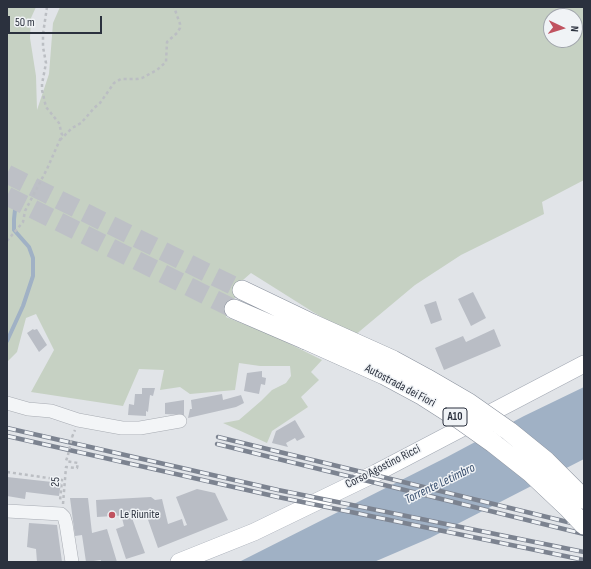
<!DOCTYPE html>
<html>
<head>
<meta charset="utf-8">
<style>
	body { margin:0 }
	#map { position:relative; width:591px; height:569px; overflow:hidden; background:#e1e4e8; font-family:"Sofia Sans Condensed",sans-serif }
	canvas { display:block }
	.frame { position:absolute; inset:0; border:8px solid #2b313e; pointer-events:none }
	.north { position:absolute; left:543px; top:8px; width:40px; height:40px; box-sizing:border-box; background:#f0f3f6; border:1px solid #a1a5ac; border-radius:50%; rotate:94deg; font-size:11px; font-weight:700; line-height:16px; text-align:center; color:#2b313e }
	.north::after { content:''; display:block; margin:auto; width:14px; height:18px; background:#c05360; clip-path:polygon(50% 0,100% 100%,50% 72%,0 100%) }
	.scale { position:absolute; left:8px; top:16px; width:94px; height:18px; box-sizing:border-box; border:2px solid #2b313e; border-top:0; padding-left:5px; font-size:12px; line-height:14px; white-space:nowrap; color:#2b313e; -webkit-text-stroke:3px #f0f3f6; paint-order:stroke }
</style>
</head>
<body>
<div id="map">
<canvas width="591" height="569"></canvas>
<div class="frame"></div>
<div class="north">N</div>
<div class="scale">50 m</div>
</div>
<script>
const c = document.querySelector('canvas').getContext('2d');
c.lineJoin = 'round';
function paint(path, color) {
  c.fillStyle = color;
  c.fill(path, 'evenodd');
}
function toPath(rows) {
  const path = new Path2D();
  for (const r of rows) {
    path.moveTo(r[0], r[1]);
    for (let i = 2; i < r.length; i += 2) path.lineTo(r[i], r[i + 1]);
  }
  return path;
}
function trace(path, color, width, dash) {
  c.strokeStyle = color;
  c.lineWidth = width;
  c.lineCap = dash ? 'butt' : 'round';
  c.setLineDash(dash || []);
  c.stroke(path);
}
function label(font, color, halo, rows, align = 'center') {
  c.font = font + ' "Sofia Sans Condensed",sans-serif';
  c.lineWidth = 3;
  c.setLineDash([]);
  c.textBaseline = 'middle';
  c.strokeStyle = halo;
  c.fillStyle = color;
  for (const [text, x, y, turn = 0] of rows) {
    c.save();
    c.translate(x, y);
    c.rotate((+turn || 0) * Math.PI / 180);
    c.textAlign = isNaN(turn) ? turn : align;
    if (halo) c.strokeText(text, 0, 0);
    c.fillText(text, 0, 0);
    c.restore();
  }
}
paint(toPath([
	[7,7,36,7,31,18,30,38,36,76,37,110,49,74,53,23,60,7,584,7,584,180,542,202,544,214,461,255,415,285,354,336,313,312,251,273,243,280,226,317,276,337,322,360,311,372,319,380,301,397,308,407,272,431,267,443,223,423,239,420,261,401,272,390,286,383,291,376,290,366,260,366,239,363,235,390,190,394,180,387,160,390,164,370,139,369,123,406,31,392,54,350,36,314,26,318,17,352,7,362],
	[551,16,575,16,575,40,551,40]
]), '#c6d1c3');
paint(toPath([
	[584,387,584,459,430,538,374,562,239,562,447,457,524,416]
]), '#a0b1c5');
trace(toPath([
	[7,341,23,306,33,276,33,258,29,247,14,230,14,219,15,210]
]), '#a0b1c5', 4);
paint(toPath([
	[473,292,486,318,471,326,458,299],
	[436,301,442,320,431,324,424,305],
	[33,329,34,330,37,329,47,345,39,352,27,333],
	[494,329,501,346,444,370,435,348,463,336,466,342],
	[262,371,262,377,266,378,265,385,261,384,259,394,244,391,247,373],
	[142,388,155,388,153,396,150,395,148,412,146,411,146,416,128,415,129,404,134,405,135,394,142,394],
	[222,394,223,400,241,395,244,403,236,407,188,418,190,409,192,409,191,400],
	[184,400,184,415,165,414,165,403],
	[295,420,305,437,297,441,295,438,286,443,288,447,272,443,276,431],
	[7,477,61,483,59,496,26,492,25,499,7,496],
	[197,489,215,493,228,520,158,548,146,514,97,517,96,500,151,497,155,500,162,499,168,524,182,519,184,526,187,525,176,497],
	[70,498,88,498,92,533,107,529,117,562,101,562,101,560,86,562,82,535,75,536],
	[122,518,132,518,145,553,126,559,116,529,124,526],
	[29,523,57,525,62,562,37,562,36,549,27,547]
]), '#b9bdc5');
trace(toPath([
	[7,174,242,290],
	[7,196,234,309]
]), '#bdc0c6', 19, [19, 10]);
const minor = toPath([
	[7,403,28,409,51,411,78,420,122,428,140,428,180,421],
	[7,511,61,514,64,517,66,524,72,562]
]);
const major = toPath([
	[179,562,254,532,376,473,584,364]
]);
const highway = toPath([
	[242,290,313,324],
	[234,309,306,340]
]);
trace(minor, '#a7abb2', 14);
trace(major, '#a2a8b3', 18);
trace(highway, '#8a919d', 20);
trace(toPath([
	[60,140,72,128,81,123,89,114,94,108,100,103,114,83,121,79,137,79,142,78,157,70,166,62,167,42,177,33,180,28,180,24,174,7],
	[7,241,23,222,25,211,47,169,62,135,59,123,46,107,42,90,42,84,46,63,43,47,43,34,47,7],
	[72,437,75,430],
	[7,472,62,480,60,501,61,501],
	[63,504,66,467,77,468,78,463,66,461,68,455]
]), '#bbbec3', 2.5, [3, 3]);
trace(minor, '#f3f5f7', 13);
trace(major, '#fff', 17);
trace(highway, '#fff', 19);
const rail = toPath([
	[7,428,278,490,584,552],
	[7,436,278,497,584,560],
	[218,437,584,526],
	[217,444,584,534]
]);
trace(rail, '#7c8390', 4.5);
trace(rail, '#f0f3f6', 3, [9]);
const highwayBridge = toPath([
	[313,324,393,360,426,378,469,403,509,431,546,461,584,499],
	[306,340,384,375,423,396,459,419,493,443,531,473,567,507,584,525]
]);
trace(highwayBridge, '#8a919d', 20, []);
trace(toPath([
	[68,455,72,437]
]), '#bbbec3', 2.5, [3, 3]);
trace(highwayBridge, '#fff', 19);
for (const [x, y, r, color] of [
	[112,515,4,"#c05360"]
]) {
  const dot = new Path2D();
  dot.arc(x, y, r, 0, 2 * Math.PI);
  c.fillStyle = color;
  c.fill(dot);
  trace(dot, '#f0f3f6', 1.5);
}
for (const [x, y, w] of [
	[455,417,24]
]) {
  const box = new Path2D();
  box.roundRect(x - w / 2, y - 9, w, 18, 3);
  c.fillStyle = '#f0f3f6';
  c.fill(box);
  trace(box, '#2b313e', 1);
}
label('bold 11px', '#2b313e', null, [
	["A10",455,417]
]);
label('12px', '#2b313e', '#f0f3f6', [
	["Autostrada dei Fiori",400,386,28],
	["Corso Agostino Ricci",383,467,-27],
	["25",56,482,-87]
]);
label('12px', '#2b313e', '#f0f3f6', [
	["Le Riunite",120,515]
], 'left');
label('italic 13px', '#394f6e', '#f0f3f6', [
	["Torrente Letimbro",440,484,-26]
]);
</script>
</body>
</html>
